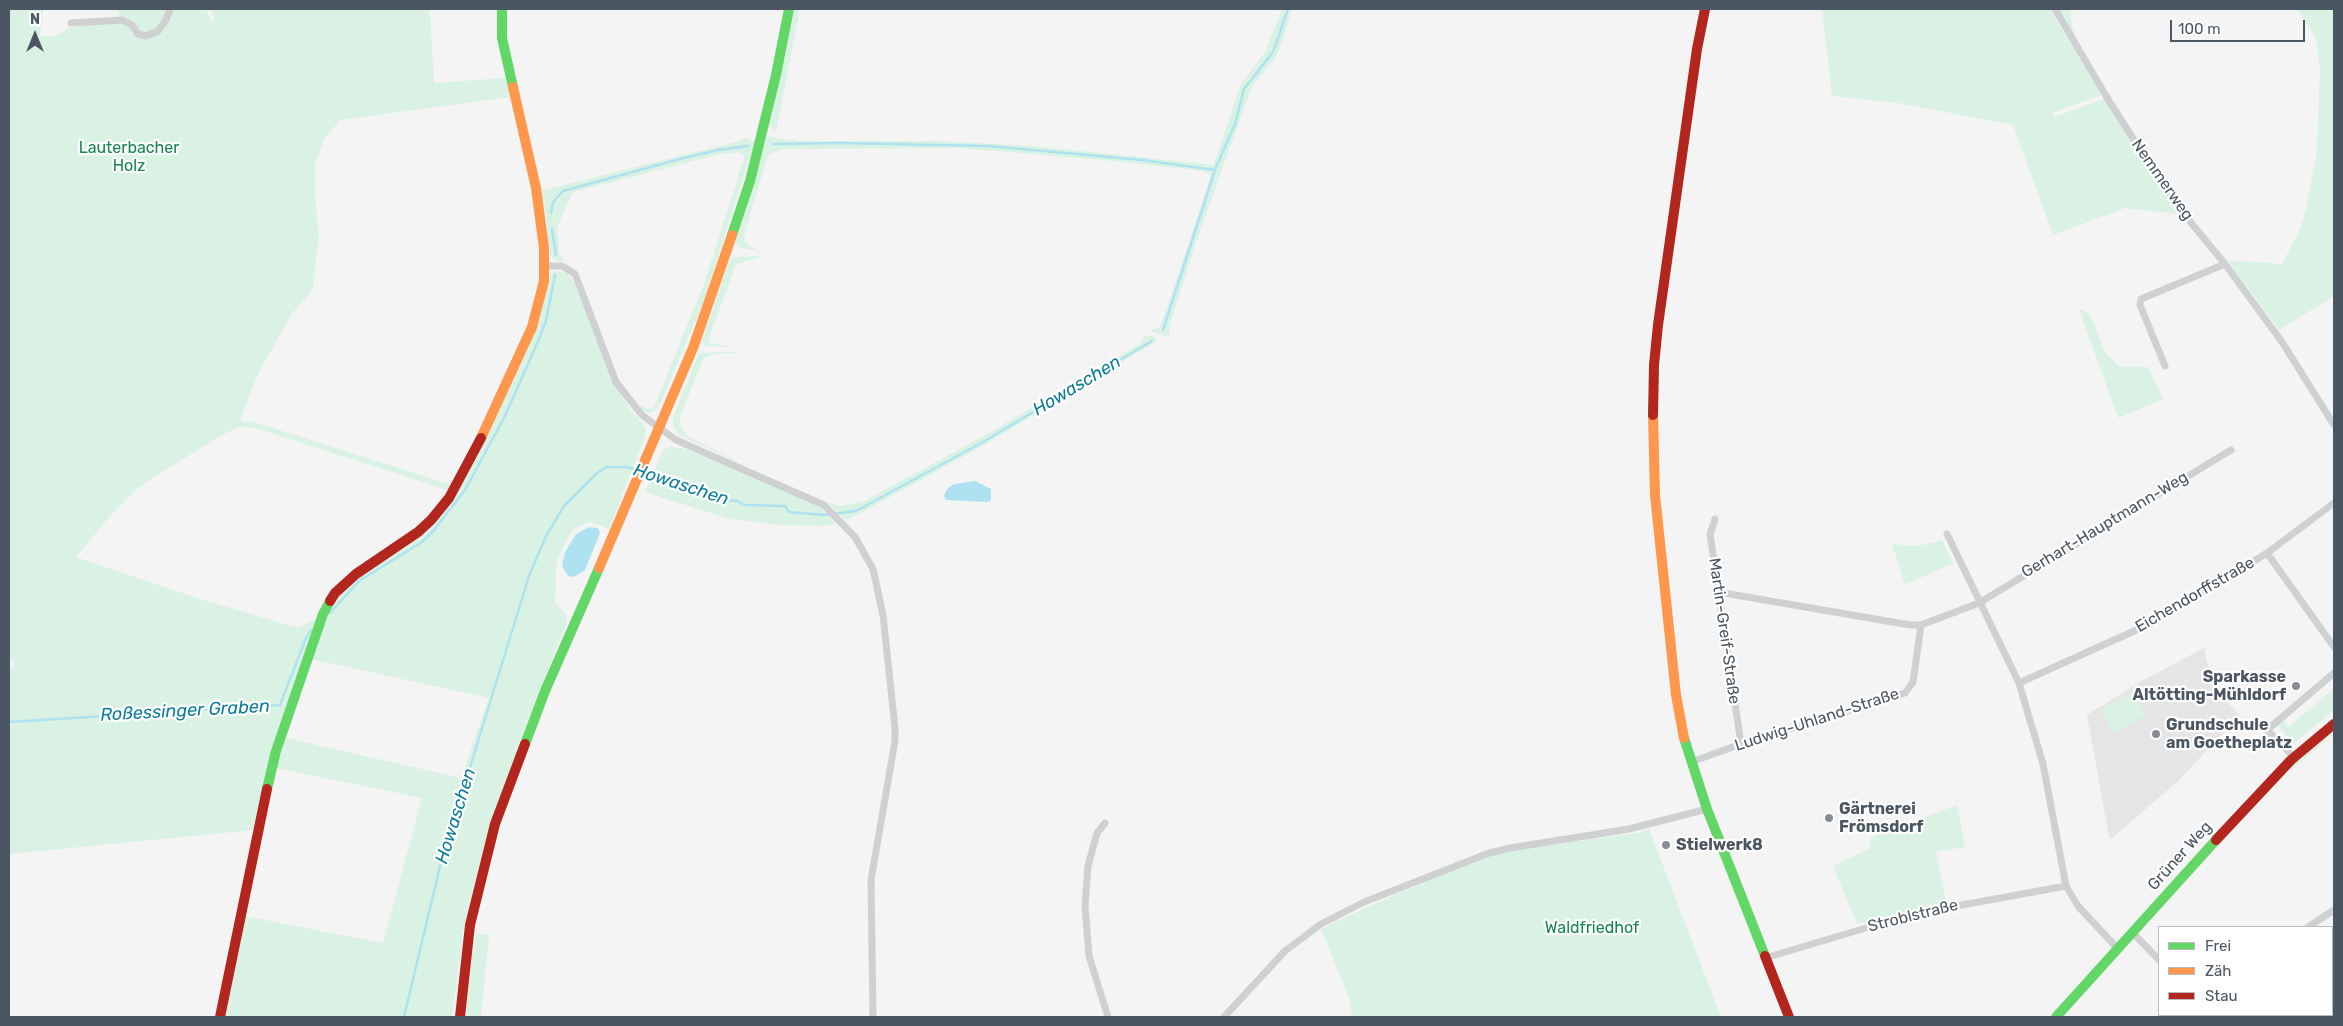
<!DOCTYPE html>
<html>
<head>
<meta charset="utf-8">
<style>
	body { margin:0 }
	#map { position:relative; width:2343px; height:1026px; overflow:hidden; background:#f4f4f4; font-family:Rubik,sans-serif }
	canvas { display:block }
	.frame { position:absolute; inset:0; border:10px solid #4a5661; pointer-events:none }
	.legend { position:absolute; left:2158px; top:926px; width:175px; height:90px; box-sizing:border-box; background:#fff; border:1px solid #b7bbc0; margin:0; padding:6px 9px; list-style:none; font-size:15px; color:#4a5661 }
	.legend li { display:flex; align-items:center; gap:10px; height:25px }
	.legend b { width:25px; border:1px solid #b7bbc0 }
	.north { position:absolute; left:10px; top:10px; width:50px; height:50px; -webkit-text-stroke:4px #fff; paint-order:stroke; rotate:0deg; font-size:14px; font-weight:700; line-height:20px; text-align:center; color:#4a5661 }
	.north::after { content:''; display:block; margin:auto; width:18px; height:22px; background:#4a5661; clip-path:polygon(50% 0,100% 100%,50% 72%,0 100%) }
	.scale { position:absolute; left:2170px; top:20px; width:135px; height:22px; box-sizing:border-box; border:2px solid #4a5661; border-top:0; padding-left:6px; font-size:15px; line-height:18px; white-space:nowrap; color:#4a5661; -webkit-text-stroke:4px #fff; paint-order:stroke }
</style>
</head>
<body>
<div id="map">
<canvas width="2343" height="1026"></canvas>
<div class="frame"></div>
<ul class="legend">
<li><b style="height:6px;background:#63d668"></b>Frei</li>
<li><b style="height:6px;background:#ff974d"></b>Zäh</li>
<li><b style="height:6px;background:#b3261e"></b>Stau</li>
</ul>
<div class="north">N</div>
<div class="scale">100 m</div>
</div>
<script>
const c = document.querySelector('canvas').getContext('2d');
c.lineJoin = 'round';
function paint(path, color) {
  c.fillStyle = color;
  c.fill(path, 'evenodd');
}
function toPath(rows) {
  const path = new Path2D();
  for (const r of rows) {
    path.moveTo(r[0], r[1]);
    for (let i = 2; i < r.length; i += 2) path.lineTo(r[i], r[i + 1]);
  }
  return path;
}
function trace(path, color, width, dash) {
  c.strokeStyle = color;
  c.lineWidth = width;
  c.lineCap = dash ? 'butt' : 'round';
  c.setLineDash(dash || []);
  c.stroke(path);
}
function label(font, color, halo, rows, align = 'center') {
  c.font = font + ' Rubik,sans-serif';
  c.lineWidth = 4.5;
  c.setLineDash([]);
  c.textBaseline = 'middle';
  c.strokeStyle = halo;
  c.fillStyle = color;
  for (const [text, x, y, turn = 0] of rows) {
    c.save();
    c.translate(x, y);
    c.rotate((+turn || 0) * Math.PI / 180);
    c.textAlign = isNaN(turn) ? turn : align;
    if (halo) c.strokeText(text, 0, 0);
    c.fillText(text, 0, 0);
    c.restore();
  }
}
paint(toPath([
	[2204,648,2209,670,2219,688,2227,702,2240,715,2178,781,2111,839,2109,836,2087,715,2140,682]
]), '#e6e5e6');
paint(toPath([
	[9,9,43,9,40,36,55,36,71,27,120,22,151,36,172,9,206,9,211,22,214,20,211,9,430,9,434,83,505,78,510,97,340,120,325,138,315,164,315,199,319,235,313,289,291,315,257,376,241,417,241,421,251,421,452,485,448,490,255,428,239,427,218,437,139,487,110,516,76,557,200,599,298,628,317,618,254,830,9,854,9,669,16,664,9,658],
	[118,9,168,9,166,15,153,32,140,33,133,23,127,18,119,16],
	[795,9,800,9,776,131,770,126],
	[1282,9,1292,9,1281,46,1275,58,1254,84,1248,97,1193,251,1170,325,1169,338,1150,330,1160,327,1192,234,1211,175,1203,171,1113,161,960,148,785,149,768,155,745,232,744,240,746,244,761,252,739,247,735,242,749,201,767,136,788,140,793,139,795,141,936,141,1033,146,1214,165,1241,84,1265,52],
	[1822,9,2050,9,2100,93,2098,96,2052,113,2054,117,2104,99,2149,171,2180,214,2125,208,2053,235,2013,125,1898,103,1832,96],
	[2058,9,2070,9,2072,27,2078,43],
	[2297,9,2334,9,2334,296,2279,330,2227,260,2282,264,2299,231,2306,209,2317,150,2320,71,2316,38],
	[743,138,748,138,754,143,752,150,704,301,661,402,655,411,649,413,644,411,637,405,648,409,654,407,704,284,744,158,743,154,738,152,721,154,573,192,557,227,559,253,563,258,561,262,553,259,549,253,546,215,540,191,740,141],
	[760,256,758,258,736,264,709,338,710,343,732,347,705,346,702,340,730,260,734,257],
	[558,271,567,273,582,294,616,386,630,409,646,428,645,437,609,529,590,522,573,529,557,559,555,602,567,616,566,625,526,724,486,838,463,931,452,1017,222,1017,244,916,383,943,422,798,276,768,286,738,461,778,489,698,311,659,321,627,340,595,349,585,457,494,547,278,552,273],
	[2079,309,2090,314,2105,352,2120,367,2148,367,2163,399,2118,418],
	[1144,336,1152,336,1158,340,986,444,848,520,844,519,828,503,842,506,864,501,982,437,1141,343],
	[760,351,716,354,703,359,681,414,680,423,686,435,753,469,679,435,673,425,673,417,699,353],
	[671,447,681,448,712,459,795,495,820,507,836,523,824,526,779,525,729,519,645,492,663,450],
	[1942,540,1953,563,1905,585,1892,544,1918,546],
	[2334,689,2334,710,2294,743,2277,725,2283,720,2288,727],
	[2134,692,2146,715,2113,733,2101,709],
	[2331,733,2333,734,2293,769,2291,766],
	[1957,805,1965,847,1936,852,1946,903,1857,924,1833,866,1869,849,1871,837],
	[1649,829,1721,1017,1352,1017,1349,998,1321,929,1365,908,1478,859,1506,851,1637,833],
	[476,933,489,935,481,1017,466,1017,472,958],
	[2334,973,2334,1017,2292,1017,2293,1015,2332,1015,2332,975]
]), '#d9f2e3');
paint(toPath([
	[975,481,991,489,991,500,989,502,946,500,944,496,947,489,954,484],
	[589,527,598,528,600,533,585,570,574,577,568,576,562,566,565,552,576,534]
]), '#aee2f0');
trace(toPath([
	[773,144,840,143,988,146,1142,160,1215,170],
	[551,213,553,202,563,191,680,159,718,150,748,146],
	[552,229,556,255],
	[1163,330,1215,170,1235,124,1244,89,1273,52,1288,9],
	[645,471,682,483,689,488,709,493,721,500,737,501,745,505,785,506,789,512,825,515,856,511,983,442,1152,341],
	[330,613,359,581,422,542,434,530,465,490,505,416,539,339,546,321,555,275],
	[9,722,280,705,306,638,311,630],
	[404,1017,442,858,529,576,546,536,564,506,596,474,606,467,626,467,639,470]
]), '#aee2f0', 2.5);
trace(toPath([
	[2055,9,2106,96,2153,170,2192,224,2225,264,2282,342,2334,425],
	[71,23,122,20,132,25,138,34,146,36,158,31,166,20,170,9],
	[545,266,562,266,575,274,616,382,642,415,676,440,824,505,855,537,873,569,883,615,895,728,895,741,871,880,873,1017],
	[2165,366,2140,305,2141,299,2225,264],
	[1715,519,1710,534,1741,744],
	[1947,534,2019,683,2043,764,2066,886,2078,906,2117,948],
	[2267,553,2334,647],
	[1718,592,1910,625,1921,625,1979,603,2231,450],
	[2019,683,2154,622,2267,553,2334,503],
	[2294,757,2267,730,2334,673],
	[1691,762,1741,744,1905,693,1913,682,1921,625],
	[1105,823,1097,833,1088,866,1085,906,1089,956,1108,1017],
	[2308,927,2334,910],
	[2132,932,2159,960],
	[1765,958,1913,914,2066,886],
	[2212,1015,2214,1017],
	[1224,1017,1285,951,1321,924,1364,902,1489,853,1510,848,1629,829,1707,809],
	[2224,1017,2226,1015]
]), '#ced0d2', 7);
trace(toPath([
	[502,9,502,38,513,87],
	[732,235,750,181,776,75,789,9],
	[1684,738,1707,809,1765,956],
	[525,744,545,691,599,568],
	[267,789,276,751,323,614,330,601],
	[2056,1017,2216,840]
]), '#63d668', 10);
trace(toPath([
	[1653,415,1655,495,1676,695,1684,738],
	[481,438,532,327,544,281,544,248,536,188,513,87],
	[599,568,693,348,732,235]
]), '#ff974d', 10);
trace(toPath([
	[1653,415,1654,365,1658,325,1697,49,1705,9],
	[330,601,335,593,356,574,418,532,431,520,449,498,481,438],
	[2216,840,2291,760,2334,724],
	[1765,956,1789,1017],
	[220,1017,267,789],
	[460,1017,470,925,495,824,525,744]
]), '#b3261e', 10);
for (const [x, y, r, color] of [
	[2296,686,5,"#868d94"],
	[2156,734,5,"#868d94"],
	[1829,818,5,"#868d94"],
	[1666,845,5,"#868d94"]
]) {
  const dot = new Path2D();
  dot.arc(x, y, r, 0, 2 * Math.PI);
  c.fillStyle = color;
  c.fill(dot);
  trace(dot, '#fff', 2);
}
label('16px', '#17864f', '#fff', [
	["Lauterbacher",129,148],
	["Holz",129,166],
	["Waldfriedhof",1592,928]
]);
label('16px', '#4a5661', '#fff', [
	["Nemmerweg",2162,180,55],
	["Gerhart-Hauptmann-Weg",2105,525,-31],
	["Eichendorffstraße",2195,595,-30],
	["Martin-Greif-Straße",1724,631,82],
	["Ludwig-Uhland-Straße",1817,720,-18],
	["Grüner Weg",2180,856,-48],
	["Stroblstraße",1913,916,-14]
]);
label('bold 16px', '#4a5661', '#fff', [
	["Sparkasse",2286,677,"right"],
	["Altötting-Mühldorf",2286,695,"right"],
	["Grundschule",2166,725],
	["am Goetheplatz",2166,743],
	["Gärtnerei",1839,809],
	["Frömsdorf",1839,827],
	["Stielwerk8",1676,845]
], 'left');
label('italic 18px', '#0c7c9b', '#fff', [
	["Howaschen",1077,386,-31],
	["Howaschen",681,485,18],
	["Roßessinger Graben",185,711,-3],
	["Howaschen",456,816,-73]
]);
</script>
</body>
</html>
